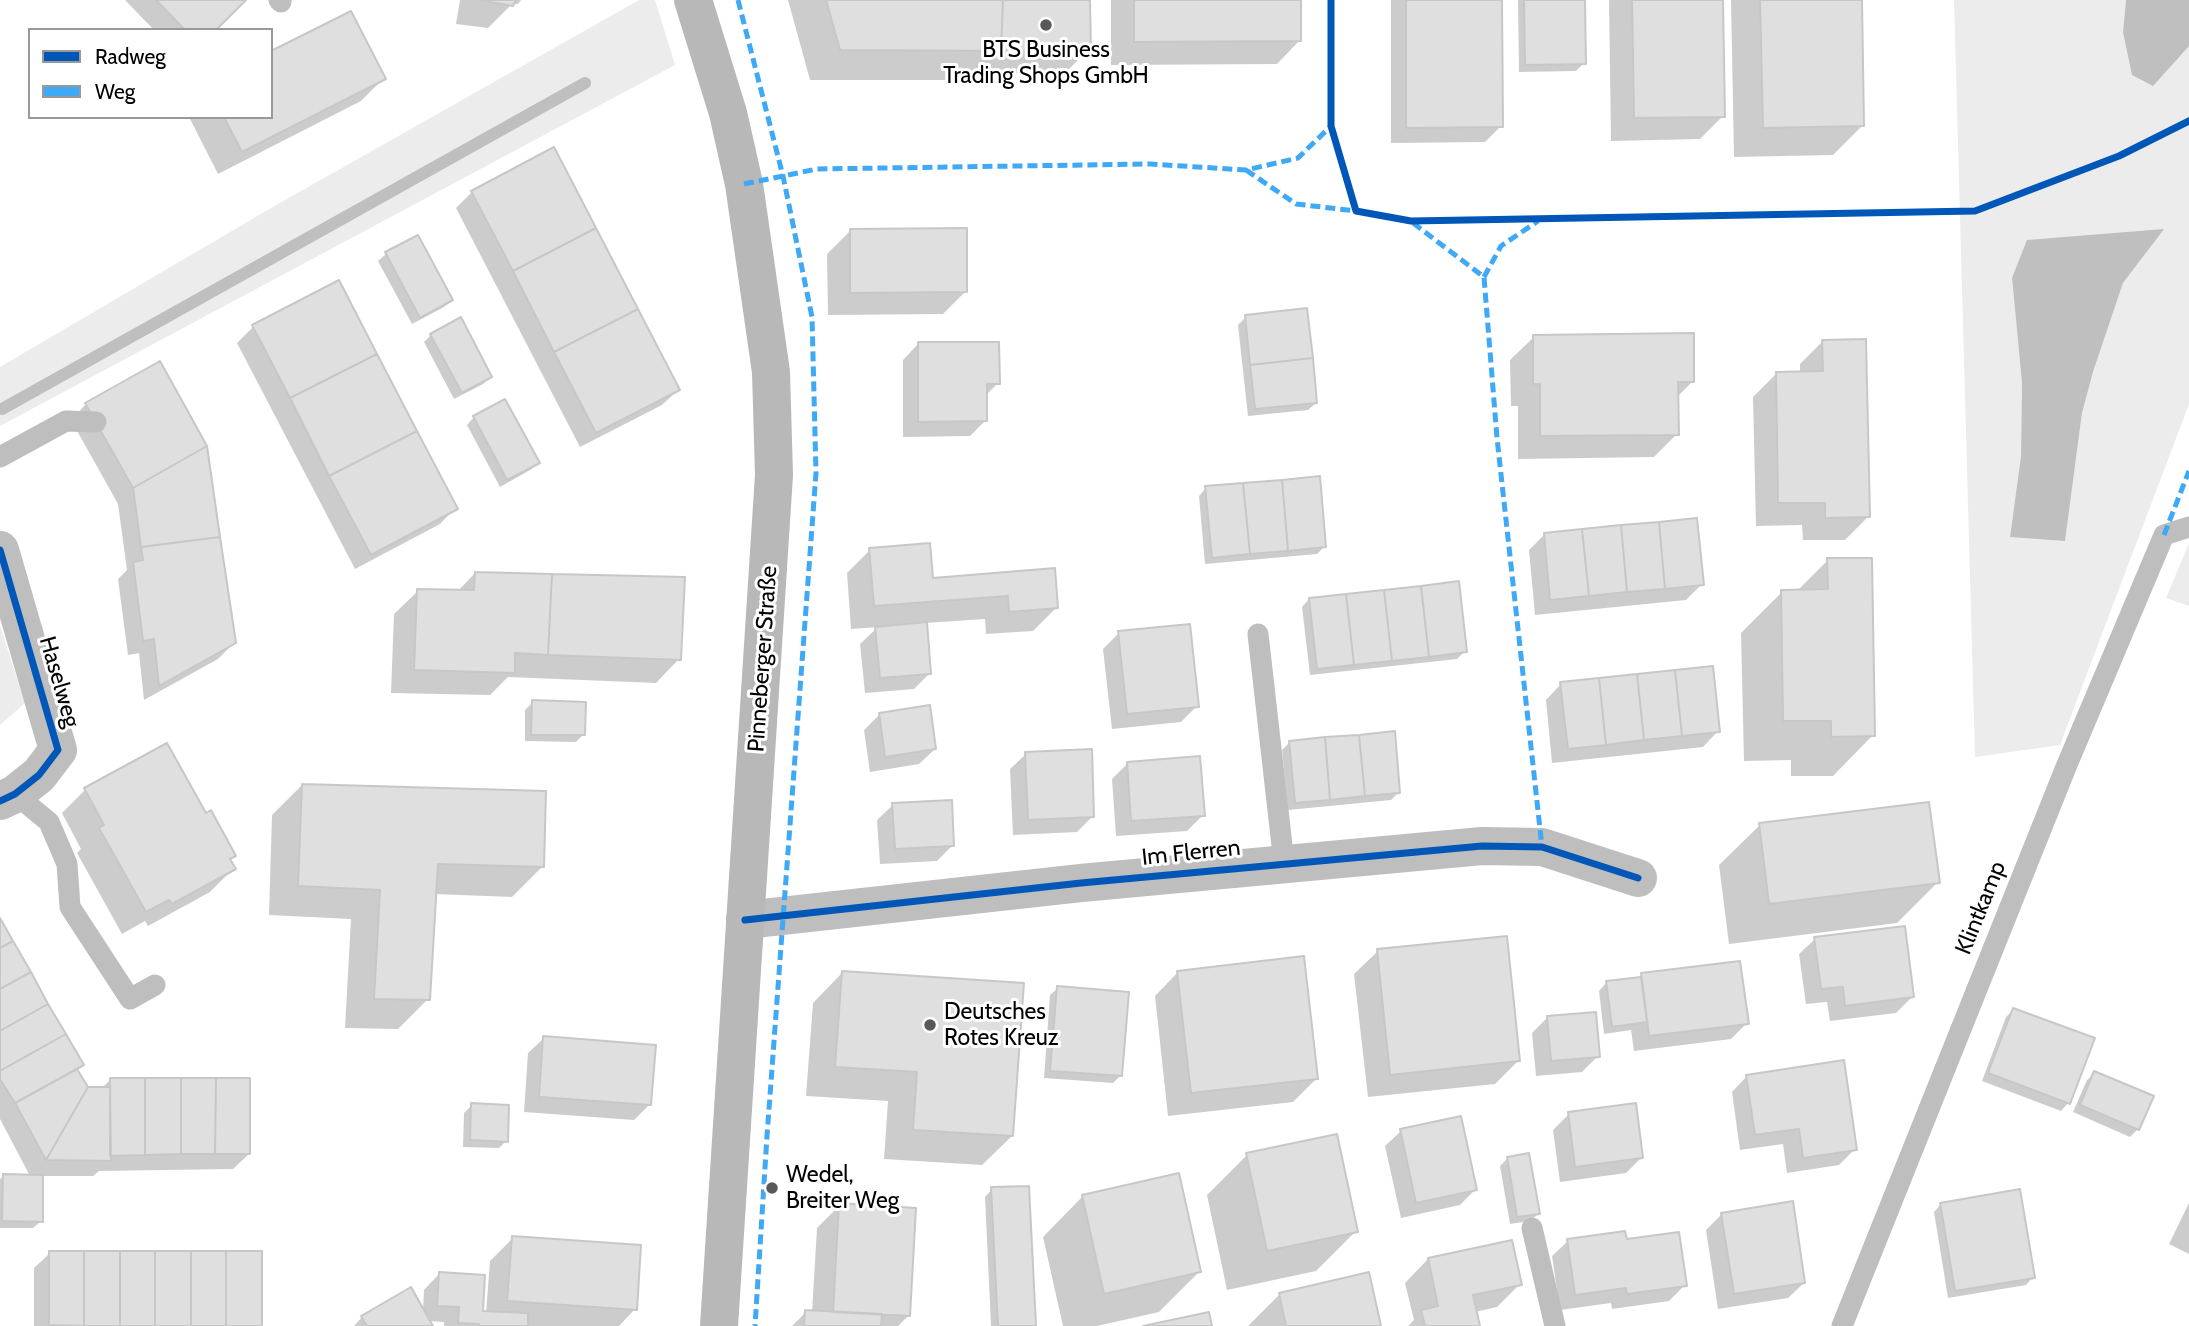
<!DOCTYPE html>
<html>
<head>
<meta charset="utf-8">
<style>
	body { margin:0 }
	#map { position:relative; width:2189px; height:1326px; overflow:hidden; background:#fff; font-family:Cabin,sans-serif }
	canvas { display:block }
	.legend { position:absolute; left:28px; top:28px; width:245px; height:91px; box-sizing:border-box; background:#fff; border:2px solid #999; margin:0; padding:9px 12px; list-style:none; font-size:21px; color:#000 }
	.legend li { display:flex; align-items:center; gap:14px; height:35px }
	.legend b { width:35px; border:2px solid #999 }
</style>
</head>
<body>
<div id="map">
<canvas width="2189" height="1326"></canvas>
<ul class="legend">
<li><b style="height:9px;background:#0057b8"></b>Radweg</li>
<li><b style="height:9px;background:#3fa9f5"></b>Weg</li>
</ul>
</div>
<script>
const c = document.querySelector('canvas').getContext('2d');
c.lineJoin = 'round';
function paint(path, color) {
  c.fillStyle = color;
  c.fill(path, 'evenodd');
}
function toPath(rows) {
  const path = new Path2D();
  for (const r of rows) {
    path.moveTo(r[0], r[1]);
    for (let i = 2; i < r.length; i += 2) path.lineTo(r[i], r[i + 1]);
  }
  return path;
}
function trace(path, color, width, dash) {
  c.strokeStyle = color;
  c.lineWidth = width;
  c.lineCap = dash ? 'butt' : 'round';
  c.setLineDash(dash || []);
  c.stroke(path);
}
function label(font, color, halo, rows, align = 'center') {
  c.font = font + ' Cabin,sans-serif';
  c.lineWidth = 6;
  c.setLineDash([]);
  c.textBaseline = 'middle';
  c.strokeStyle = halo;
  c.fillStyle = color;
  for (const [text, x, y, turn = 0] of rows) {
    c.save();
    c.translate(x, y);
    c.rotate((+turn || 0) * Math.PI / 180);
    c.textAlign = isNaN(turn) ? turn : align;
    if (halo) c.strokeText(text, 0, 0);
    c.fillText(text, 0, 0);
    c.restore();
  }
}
paint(toPath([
	[639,0,655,0,675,65,0,426,0,367,271,208],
	[1954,0,2126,0,2123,32,2189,46,2189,404,2060,745,1975,757],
	[2163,229,2123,283,2093,372,2082,413,2065,540,2010,537,2021,456,2022,382,2012,278],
	[2189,543,2189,606,2166,598],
	[0,626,25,703,0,725]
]), '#ececec');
paint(toPath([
	[2126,0,2189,0,2189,46,2153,86,2132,75,2123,32],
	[2164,229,2123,283,2093,372,2082,413,2065,541,2010,537,2021,456,2022,383,2012,278,2027,240]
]), '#bfbfbf');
paint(toPath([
	[125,0,244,0,213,30,154,30],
	[460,0,521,0,518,4,512,4,488,28,456,24],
	[788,0,1088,0,1089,49,1066,72,976,74,970,80,810,80],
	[1111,0,1300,0,1300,40,1277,64,1111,65],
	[1391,0,1500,0,1501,126,1485,142,1391,143],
	[1518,0,1583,0,1584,63,1576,71,1519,72],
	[1609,0,1722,0,1723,116,1700,139,1611,141],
	[1731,0,1860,0,1863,125,1833,155,1734,157],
	[384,78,361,101,218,174,189,117,271,117],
	[472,192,678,390,662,405,580,447,456,208],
	[850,231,966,291,943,314,828,315,827,254],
	[417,237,451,300,444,307,412,324,378,261,386,254],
	[338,282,455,508,440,524,355,569,237,343,253,327],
	[1246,317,1316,403,1308,410,1248,416,1238,325],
	[431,335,490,377,483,384,454,399,424,342],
	[1534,337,1692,382,1677,397,1677,434,1654,457,1518,459,1518,406,1511,406,1510,360],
	[1823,341,1868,517,1845,540,1803,540,1802,525,1756,526,1753,397,1777,373,1800,373,1800,364],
	[918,344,998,383,985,396,985,421,970,436,903,437,903,360],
	[86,404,234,643,218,659,144,700,139,653,128,655,118,579,127,570,118,504,71,420],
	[474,417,538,463,530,470,500,487,467,425],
	[1206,488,1324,547,1317,554,1205,564,1199,496],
	[1545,534,1702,584,1686,600,1535,615,1529,550],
	[870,550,931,580,1053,569,1056,608,1033,631,986,634,985,619,925,623,929,674,914,689,865,693,860,644,878,627,851,629,847,573],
	[1828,560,1873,735,1833,776,1791,776,1791,760,1744,761,1741,633,1782,592,1796,592],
	[475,573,679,659,656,683,508,677,490,695,391,693,394,614,418,591,458,591],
	[1309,599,1465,651,1457,659,1310,675,1302,607],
	[1119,633,1197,706,1181,722,1112,729,1103,649],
	[1561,684,1718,731,1703,747,1552,763,1546,700],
	[533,702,583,735,576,742,525,741,525,710],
	[879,715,935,749,919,764,870,772,864,730],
	[1290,742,1399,792,1391,800,1288,810,1282,750],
	[166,745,205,815,234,856,229,861,234,868,210,892,148,926,145,921,122,934,77,853,81,849,62,813,85,790],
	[1026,754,1093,816,1077,832,1013,835,1010,769],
	[1127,764,1203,815,1187,831,1116,836,1112,779],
	[302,785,542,867,512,897,434,894,428,999,398,1029,345,1028,351,919,269,915,272,815],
	[893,805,953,845,937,861,880,864,877,820],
	[1760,825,1938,882,1897,923,1729,944,1719,865],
	[0,922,82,1064,76,1071,87,1089,101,1089,110,1080,249,1154,233,1169,99,1171,93,1176,42,1176,41,1221,33,1228,0,1228,0,1179,4,1176,30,1176,0,1119],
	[1815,939,1912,997,1896,1013,1830,1021,1827,1002,1806,1004,1799,954],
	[1378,951,1518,1061,1495,1084,1368,1097,1354,974],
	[1178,972,1316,1079,1293,1102,1168,1116,1155,996],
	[842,973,1012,1136,982,1165,884,1159,888,1101,806,1096,813,1003],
	[1642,975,1747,1023,1731,1039,1634,1051,1631,1030,1604,1034,1599,991,1606,983,1637,980],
	[1058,988,1121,1075,1113,1083,1044,1078,1050,995],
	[2013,1010,2068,1103,2061,1111,1982,1081,2006,1017],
	[1548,1017,1598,1056,1582,1072,1536,1076,1532,1033],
	[544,1038,649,1105,634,1120,524,1112,528,1053],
	[2095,1073,2138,1129,2130,1137,2073,1112,2087,1080],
	[1747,1076,1855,1149,1839,1165,1787,1173,1783,1144,1740,1150,1732,1092],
	[472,1105,506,1141,499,1148,463,1147,464,1113],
	[1569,1114,1641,1158,1626,1173,1560,1182,1553,1130],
	[1401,1131,1476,1189,1460,1205,1401,1218,1385,1146],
	[1247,1155,1356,1231,1316,1271,1227,1290,1207,1195],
	[1507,1159,1538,1214,1530,1221,1510,1224,1500,1166],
	[992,1189,1034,1326,991,1326,985,1197],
	[1083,1196,1199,1272,1159,1312,1097,1326,1063,1326,1043,1237],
	[2189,1203,2189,1254,2169,1244],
	[1941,1204,2033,1277,2026,1285,1948,1298,1934,1212],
	[840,1205,909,1315,898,1326,792,1326,806,1312,812,1312,817,1228],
	[1722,1214,1804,1283,1788,1298,1718,1309,1706,1230],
	[513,1238,635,1309,619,1326,444,1326,444,1322,429,1321,431,1326,354,1326,362,1317,423,1311,424,1290,439,1274,481,1312,486,1313,490,1261],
	[1568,1241,1625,1241,1685,1285,1669,1301,1612,1309,1611,1303,1560,1310,1552,1256],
	[50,1253,259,1326,34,1326,34,1268],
	[1428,1259,1520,1284,1497,1307,1475,1312,1478,1326,1408,1326,1414,1320,1405,1283],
	[1280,1294,1379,1326,1248,1326]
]), '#0003');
trace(toPath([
	[2,409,585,83]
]), '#bfbfbf', 12);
const building = toPath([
	[156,0,246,0,216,30,185,30,156,0],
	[479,0,516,0,513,6,479,0],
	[826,0,1003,0,1001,51,840,50,826,0],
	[1003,0,1090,0,1091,50,1001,51,1003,0],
	[1134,0,1301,0,1301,41,1134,42,1134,0],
	[1406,0,1502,0,1503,127,1406,128,1406,0],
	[1524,0,1585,0,1586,64,1525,65,1524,0],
	[1632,0,1723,0,1725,117,1634,118,1632,0],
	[1760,0,1862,0,1864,126,1763,128,1760,0],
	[351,11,386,79,242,152,224,117,271,117,271,51,351,11],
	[554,147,596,228,513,271,471,191,554,147],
	[596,228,638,309,554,352,513,271,596,228],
	[967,228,967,292,850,293,850,229,967,228],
	[418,235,453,300,420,318,385,252,418,235],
	[339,280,377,354,290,398,252,325,339,280],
	[1307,308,1313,358,1250,365,1245,315,1307,308],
	[638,309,680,390,596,433,554,352,638,309],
	[461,317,492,377,462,393,430,334,461,317],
	[1694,333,1694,382,1678,382,1679,435,1540,436,1540,384,1533,384,1533,335,1694,333],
	[1866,339,1870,517,1825,518,1825,503,1778,503,1776,372,1823,371,1822,340,1866,339],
	[918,342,999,342,1000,384,987,384,987,421,918,422,918,342],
	[377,354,417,431,329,476,290,398,377,354],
	[1313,358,1317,403,1255,409,1250,365,1313,358],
	[160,361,207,446,133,488,85,403,160,361],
	[505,399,540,463,507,480,473,416,505,399],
	[417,431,458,509,371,555,329,476,417,431],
	[207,446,220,537,141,547,133,488,207,446],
	[1320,476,1326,547,1288,551,1282,480,1320,476],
	[1282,480,1288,551,1250,554,1243,483,1282,480],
	[1243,483,1250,554,1212,558,1205,486,1243,483],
	[1697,518,1704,585,1665,589,1659,522,1697,518],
	[1659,522,1665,589,1627,592,1621,525,1659,522],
	[1621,525,1627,592,1589,596,1582,529,1621,525],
	[1582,529,1589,596,1550,600,1544,533,1582,529],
	[220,537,236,643,159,686,154,639,143,641,133,562,143,560,141,547,220,537],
	[930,543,933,578,1055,568,1058,608,1009,612,1008,596,874,606,869,548,930,543],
	[1827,558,1872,558,1875,736,1831,737,1831,721,1783,721,1781,590,1828,589,1827,558],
	[475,572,552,574,548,655,515,653,515,673,414,670,417,589,474,590,475,572],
	[552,574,685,577,681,660,548,655,552,574],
	[1459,581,1467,652,1429,657,1421,586,1459,581],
	[1421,586,1429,657,1392,661,1384,590,1421,586],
	[1384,590,1392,661,1354,665,1346,594,1384,590],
	[1346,594,1354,665,1317,669,1309,598,1346,594],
	[927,622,931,674,880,678,875,627,927,622],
	[1190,624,1199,707,1127,714,1118,631,1190,624],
	[1713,666,1720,732,1682,736,1675,670,1713,666],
	[1675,670,1682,736,1644,740,1637,674,1675,670],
	[1637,674,1644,740,1606,745,1599,678,1637,674],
	[1599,678,1606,745,1568,749,1560,682,1599,678],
	[532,700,586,702,585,735,531,735,532,700],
	[930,705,936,749,885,757,879,713,930,705],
	[1395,731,1400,793,1365,796,1359,735,1395,731],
	[1359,735,1365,796,1330,800,1325,737,1359,735],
	[1325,737,1330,800,1295,803,1289,741,1325,737],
	[167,743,206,813,211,810,236,856,230,859,236,869,172,904,169,900,146,912,99,828,104,825,84,788,167,743],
	[1092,749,1094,817,1028,820,1025,752,1092,749],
	[1200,756,1205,816,1131,821,1127,762,1200,756],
	[302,784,546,791,544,867,438,864,430,1000,374,999,380,890,298,886,302,784],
	[952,800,954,846,895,849,892,803,952,800],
	[1929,802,1940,883,1769,904,1759,823,1929,802],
	[0,918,13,941,0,948,0,918],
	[1905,926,1914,997,1845,1006,1843,987,1821,989,1814,937,1905,926],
	[1507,936,1520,1061,1390,1075,1377,949,1507,936],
	[13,941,31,972,0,989,0,948,13,941],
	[1304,956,1318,1079,1191,1093,1177,971,1304,956],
	[1740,961,1749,1024,1649,1036,1641,973,1740,961],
	[842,971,1024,983,1013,1136,913,1130,917,1072,835,1067,842,971],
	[31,972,48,1004,0,1031,0,989,31,972],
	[1641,977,1647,1022,1612,1027,1606,981,1641,977],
	[1057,986,1129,992,1122,1076,1050,1071,1057,986],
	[48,1004,66,1034,0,1071,0,1031,48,1004],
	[2013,1008,2095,1038,2070,1104,1988,1073,2013,1008],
	[1596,1012,1600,1057,1551,1061,1547,1016,1596,1012],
	[66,1034,84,1065,15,1103,0,1079,0,1071,66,1034],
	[543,1036,656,1045,651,1105,539,1097,543,1036],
	[1844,1060,1857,1150,1803,1158,1799,1129,1755,1135,1746,1075,1844,1060],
	[77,1069,88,1087,46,1160,15,1103,77,1069],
	[2094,1071,2154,1096,2139,1130,2080,1105,2094,1071],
	[110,1078,145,1078,145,1155,110,1156,110,1078],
	[145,1078,181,1078,181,1154,145,1155,145,1078],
	[181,1078,216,1078,215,1154,181,1154,181,1078],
	[216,1078,250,1078,250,1154,215,1154,216,1078],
	[88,1087,110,1087,111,1161,46,1160,88,1087],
	[471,1103,509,1105,508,1142,470,1140,471,1103],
	[1636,1103,1643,1158,1575,1167,1568,1112,1636,1103],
	[1461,1116,1477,1190,1416,1203,1400,1129,1461,1116],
	[1337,1134,1358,1232,1267,1251,1246,1153,1337,1134],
	[1529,1153,1540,1214,1517,1217,1507,1157,1529,1153],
	[1179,1173,1201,1272,1104,1294,1082,1195,1179,1173],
	[3,1174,43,1175,43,1222,2,1221,3,1174],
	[1029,1186,1036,1326,998,1326,991,1187,1029,1186],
	[2020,1189,2035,1278,1955,1291,1940,1203,2020,1189],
	[1793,1201,1805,1283,1734,1294,1721,1213,1793,1201],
	[839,1203,916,1208,910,1316,833,1312,839,1203],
	[1625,1231,1627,1239,1679,1232,1687,1286,1627,1294,1626,1288,1575,1295,1567,1239,1625,1231],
	[512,1236,641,1245,637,1310,507,1301,512,1236],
	[1512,1240,1522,1285,1473,1295,1480,1326,1425,1326,1421,1310,1438,1306,1428,1258,1512,1240],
	[49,1251,84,1251,84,1326,49,1325,49,1251],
	[84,1251,120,1251,120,1326,84,1326,84,1251],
	[120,1251,155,1251,155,1326,120,1326,120,1251],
	[155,1251,191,1251,191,1326,155,1326,155,1251],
	[191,1251,226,1251,226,1326,191,1326,191,1251],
	[226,1251,262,1251,262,1326,226,1326,226,1251],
	[439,1272,485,1275,483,1311,528,1313,528,1326,479,1326,479,1324,458,1323,459,1307,437,1306,439,1272],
	[1369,1272,1381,1326,1286,1326,1279,1293,1369,1272],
	[411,1287,433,1326,367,1326,361,1316,411,1287],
	[805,1310,882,1314,881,1326,804,1326,805,1310],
	[1209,1312,1212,1326,1143,1326,1209,1312]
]);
paint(building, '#dfdfdf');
trace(building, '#c7c7c7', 2);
trace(toPath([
	[279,0,281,2],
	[0,457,66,421,96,422],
	[1258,634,1284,863],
	[15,794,49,822,67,864,70,907,130,999,155,985],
	[1532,1228,1555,1326],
	[1842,1326,2066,767,2164,535,2189,527]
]), '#bebebe', 21);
trace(toPath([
	[0,550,58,750,39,775,15,794,0,801],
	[745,920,1081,883,1482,846,1542,847,1638,878]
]), '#bebebe', 38);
trace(toPath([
	[693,0,728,113,744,184,771,372,774,475,719,1326]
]), '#b8b8b8', 38);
trace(toPath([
	[738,0,783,176,812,317,816,473,767,1136,755,1326],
	[1246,170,1296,204,1356,211],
	[744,184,817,169,1150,164,1246,170,1298,158,1331,126],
	[1413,223,1484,277,1497,438,1542,847],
	[1484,277,1501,246,1538,221],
	[2164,535,2189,471]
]), '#3fa9f5', 5, [10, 5]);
trace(toPath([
	[1331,0,1331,126,1356,211,1411,221,1975,211,2119,156,2189,121],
	[0,550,58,750,39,775,15,794,0,801],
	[745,920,1081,883,1482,846,1542,847,1638,878]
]), '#0057b8', 7);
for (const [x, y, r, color] of [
	[1046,25,7,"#595959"],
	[930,1025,7,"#595959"],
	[772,1188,7,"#595959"]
]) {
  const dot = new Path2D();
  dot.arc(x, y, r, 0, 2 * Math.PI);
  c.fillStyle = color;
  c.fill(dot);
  trace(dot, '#fff', 2.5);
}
label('23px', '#000', '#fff', [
	["BTS Business",1046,50,"center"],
	["Trading Shops GmbH",1046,76,"center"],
	["Deutsches",944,1012],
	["Rotes Kreuz",944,1038],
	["Wedel,",786,1175],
	["Breiter Weg",786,1201]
], 'left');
label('23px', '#000', '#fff', [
	["Pinneberger Straße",763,659,-86],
	["Haselweg",59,682,74],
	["Im Flerren",1191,853,-6],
	["Klintkamp",1981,908,-68]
]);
</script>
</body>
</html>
